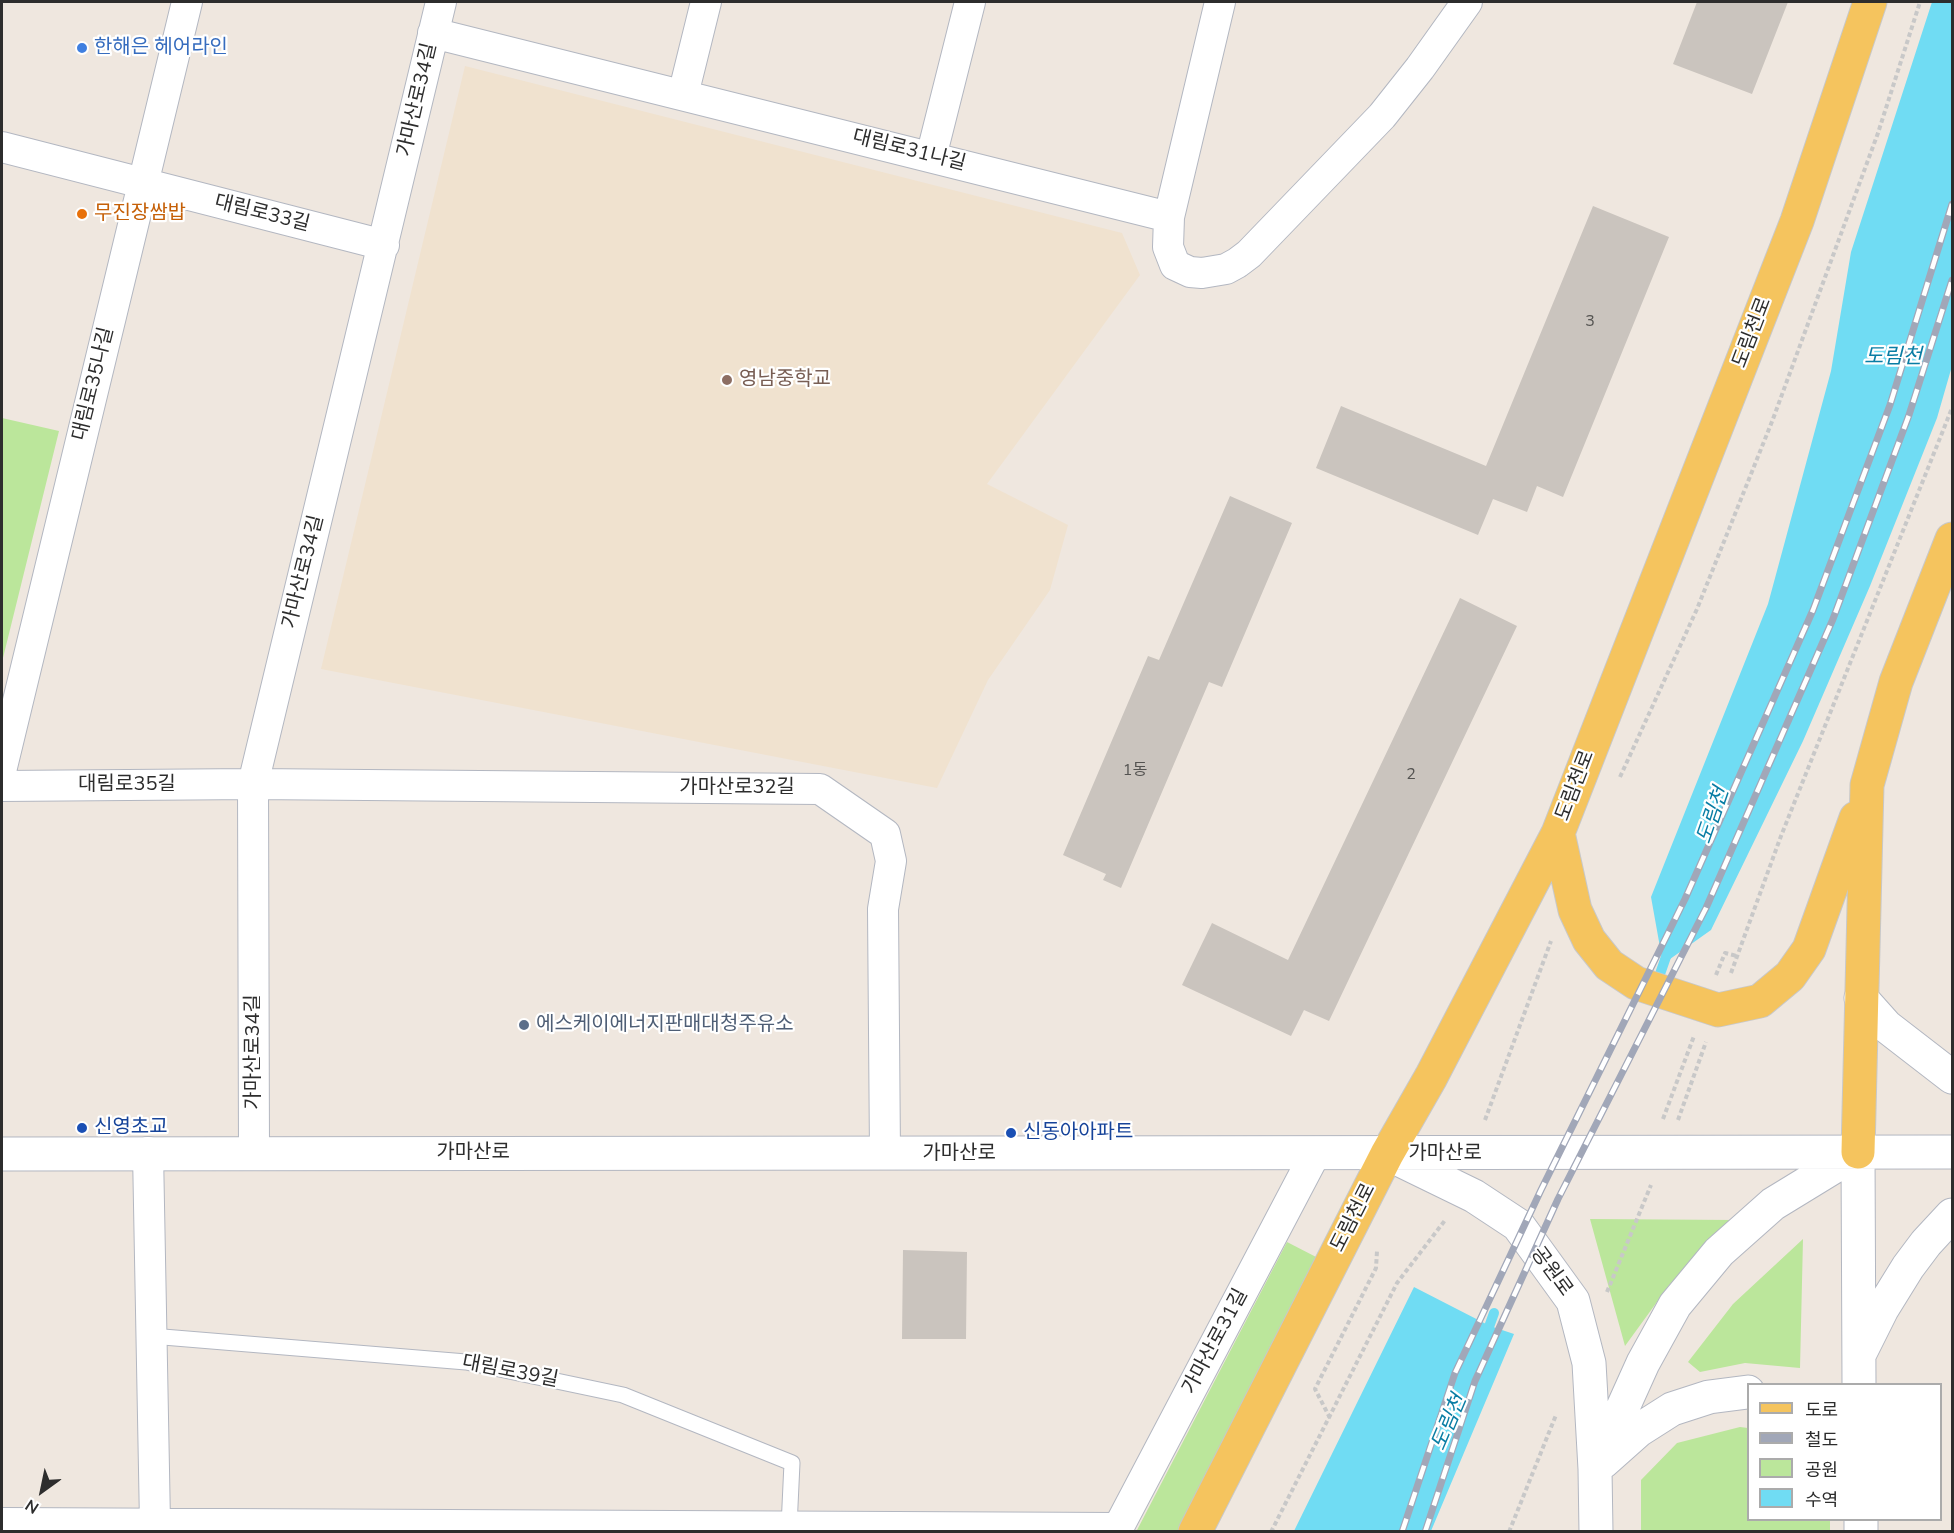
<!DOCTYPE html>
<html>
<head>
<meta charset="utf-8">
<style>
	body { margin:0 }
	#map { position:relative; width:1954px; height:1533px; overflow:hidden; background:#efe7df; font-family:"Nunito Sans","Noto Sans KR",sans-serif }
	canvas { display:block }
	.frame { position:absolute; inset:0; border:3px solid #2d2d2d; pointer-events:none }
	.legend { position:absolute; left:1747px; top:1383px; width:195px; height:138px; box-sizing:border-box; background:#fff; border:2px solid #ababab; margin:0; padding:8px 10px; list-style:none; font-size:18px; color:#2d2d2d }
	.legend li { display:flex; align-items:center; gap:12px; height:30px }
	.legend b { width:30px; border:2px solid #ababab }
	.north { position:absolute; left:12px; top:1461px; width:60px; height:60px; -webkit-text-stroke:4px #fff; paint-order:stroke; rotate:213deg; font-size:16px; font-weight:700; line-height:24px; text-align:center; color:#2d2d2d }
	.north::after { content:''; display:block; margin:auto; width:21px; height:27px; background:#2d2d2d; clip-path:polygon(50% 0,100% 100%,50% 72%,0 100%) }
</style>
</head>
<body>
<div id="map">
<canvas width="1954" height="1533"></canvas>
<div class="frame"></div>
<ul class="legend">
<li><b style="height:8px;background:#f5c45e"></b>도로</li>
<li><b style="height:8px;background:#a1a7b8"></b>철도</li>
<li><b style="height:16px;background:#bbe69b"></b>공원</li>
<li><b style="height:16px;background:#70dcf3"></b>수역</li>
</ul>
<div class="north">N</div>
</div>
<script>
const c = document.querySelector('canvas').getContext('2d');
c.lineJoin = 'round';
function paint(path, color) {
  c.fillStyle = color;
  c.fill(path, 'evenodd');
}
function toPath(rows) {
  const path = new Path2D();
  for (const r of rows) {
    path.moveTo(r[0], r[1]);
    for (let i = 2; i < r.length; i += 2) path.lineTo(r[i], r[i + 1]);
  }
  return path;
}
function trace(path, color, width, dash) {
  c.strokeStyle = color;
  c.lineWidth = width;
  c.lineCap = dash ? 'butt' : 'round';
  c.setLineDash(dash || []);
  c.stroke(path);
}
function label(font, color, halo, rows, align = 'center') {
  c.font = font + ' "Nunito Sans","Noto Sans KR",sans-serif';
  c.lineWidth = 4.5;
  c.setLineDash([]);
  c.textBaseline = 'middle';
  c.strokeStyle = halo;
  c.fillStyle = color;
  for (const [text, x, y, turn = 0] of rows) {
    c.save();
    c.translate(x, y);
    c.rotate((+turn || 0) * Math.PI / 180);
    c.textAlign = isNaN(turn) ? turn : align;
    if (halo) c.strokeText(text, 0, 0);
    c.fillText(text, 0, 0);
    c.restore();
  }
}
paint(toPath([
	[465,66,1122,233,1140,275,987,484,1068,525,1050,590,988,680,937,788,321,669]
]), '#f0e2cf');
paint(toPath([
	[2,418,59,431,2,662],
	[1590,1219,1735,1220,1670,1284,1625,1346],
	[1803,1239,1800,1368,1745,1363,1700,1372,1688,1362,1733,1304],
	[1287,1242,1320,1259,1181,1531,1136,1532],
	[1740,1427,1748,1428,1748,1520,1830,1520,1830,1531,1641,1531,1641,1480,1677,1443]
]), '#bbe69b');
paint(toPath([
	[1932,2,1952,2,1952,366,1937,418,1870,586,1803,741,1711,930,1663,964,1651,897,1768,604,1831,371,1851,252],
	[1414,1287,1490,1326,1514,1334,1431,1531,1294,1531]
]), '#70dcf3');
trace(toPath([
	[1660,974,1668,951],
	[1485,1338,1494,1313]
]), '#70dcf3', 10);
paint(toPath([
	[1697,2,1788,2,1752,94,1673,64],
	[1593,206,1669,237,1563,497,1537,486,1527,512,1493,499,1478,535,1316,468,1341,406,1486,466],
	[1230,496,1292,523,1222,687,1209,682,1121,888,1103,880,1106,874,1063,855,1148,656,1159,660],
	[1460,598,1517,626,1329,1021,1304,1010,1291,1036,1182,985,1212,923,1288,960],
	[903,1250,967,1252,966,1339,902,1339]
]), '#cac4be');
const service = toPath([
	[151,1336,466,1362,623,1395,792,1463,789,1527]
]);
const minor = toPath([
	[433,33,1169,217,1220,2],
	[683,95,706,2],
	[2,147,384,245],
	[931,157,970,2],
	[1169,217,1168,247,1175,265,1190,272,1202,273,1226,269,1237,263,1249,254,1382,116,1420,68,1467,2],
	[2,767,187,2],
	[2,786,253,784,820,789,885,834,891,861,883,909,885,1154],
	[148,1152,155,1523],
	[254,1153,253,784,441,2],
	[2,1523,1117,1528],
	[1116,1532,1316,1152]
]);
const secondary = toPath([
	[1861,998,1886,1026,1952,1077],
	[1858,1152,1859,1384],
	[2,1154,1952,1152],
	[1396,1158,1474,1196,1518,1225,1573,1301,1589,1363,1595,1469,1596,1532],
	[1861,1351,1882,1309,1908,1267,1926,1243,1952,1215],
	[1603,1462,1639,1430,1672,1409,1709,1397,1748,1392],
	[1597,1465,1643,1363,1675,1305,1719,1252,1773,1204,1858,1152],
	[1861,1520,1861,1532]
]);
const primary = toPath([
	[1558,833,1575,910,1589,940,1609,965,1636,983,1718,1010,1760,1001,1790,976,1809,949,1856,818],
	[1858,1152,1867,785,1896,682,1952,539],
	[1195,1532,1387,1154,1431,1077,1558,833,1797,221,1870,2]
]);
trace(service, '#b3b7c1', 17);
trace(minor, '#b3b7c1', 32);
trace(secondary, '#b3b7c1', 35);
trace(primary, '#c8c8c8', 35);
trace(toPath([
	[1620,777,1697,609,1773,419,1878,133,1920,2],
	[1731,973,1781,836,1952,408],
	[1716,975,1725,953,1737,956],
	[1663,1119,1694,1036],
	[1485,1120,1551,941],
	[1678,1120,1706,1042],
	[1607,1292,1651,1185],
	[1330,1418,1315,1389,1376,1268,1377,1251],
	[1271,1532,1397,1283,1446,1219],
	[1509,1532,1556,1415]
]), '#c8c8c8', 4, [4.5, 3]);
trace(service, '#fff', 15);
trace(minor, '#fff', 30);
trace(secondary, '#fff', 33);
trace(primary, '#f5c45e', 33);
const rail = toPath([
	[1402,1532,1455,1373,1541,1190,1685,899,1813,610,1890,405,1952,204],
	[1425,1532,1475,1381,1558,1199,1706,908,1833,619,1909,415,1952,280]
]);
trace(rail, '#a1a7b8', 7);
trace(rail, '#fff', 4.5, [14]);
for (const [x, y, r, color] of [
	[82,48,6,"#3f7fe0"],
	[82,214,6,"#e8710a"],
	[727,380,6,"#8d6e63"],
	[524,1025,6,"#5c6f8a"],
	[82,1128,6,"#1a4fb4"],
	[1011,1133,6,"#1a4fb4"]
]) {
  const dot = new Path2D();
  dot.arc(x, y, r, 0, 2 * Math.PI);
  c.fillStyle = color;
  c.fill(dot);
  trace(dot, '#fff', 2);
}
label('16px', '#545351', null, [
	["3",1590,322],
	["1동",1135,771],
	["2",1411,775]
]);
label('20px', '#366cbe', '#fff', [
	["한해은 헤어라인",94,48]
], 'left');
label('20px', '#2d2d2d', '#fff', [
	["가마산로34길",418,100,-77],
	["대림로31나길",909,151,14],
	["대림로33길",262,214,14],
	["도림천로",1753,333,-69],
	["대림로35나길",94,384,-76],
	["가마산로34길",304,572,-76],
	["대림로35길",127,785],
	["도림천로",1576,786,-69],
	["가마산로32길",737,788],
	["가마산로34길",254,1052,-90],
	["가마산로",473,1153],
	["가마산로",959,1154],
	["가마산로",1445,1154],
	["도림천로",1354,1218,-63],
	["공원로",1551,1272,54],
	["가마산로31길",1216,1342,-62],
	["대림로39길",510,1372,11]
]);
label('20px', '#c56008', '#fff', [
	["무진장쌈밥",94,214]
], 'left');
label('20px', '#785e54', '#fff', [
	["영남중학교",739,380]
], 'left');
label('20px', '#4e5e75', '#fff', [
	["에스케이에너지판매대청주유소",536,1025]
], 'left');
label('20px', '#164399', '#fff', [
	["신영초교",94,1128],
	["신동아아파트",1023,1133]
], 'left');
label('italic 21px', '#097da4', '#fff', [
	["도림천",1893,358],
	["도림천",1714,816,-71],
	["도림천",1450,1423,-67]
]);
</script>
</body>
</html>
